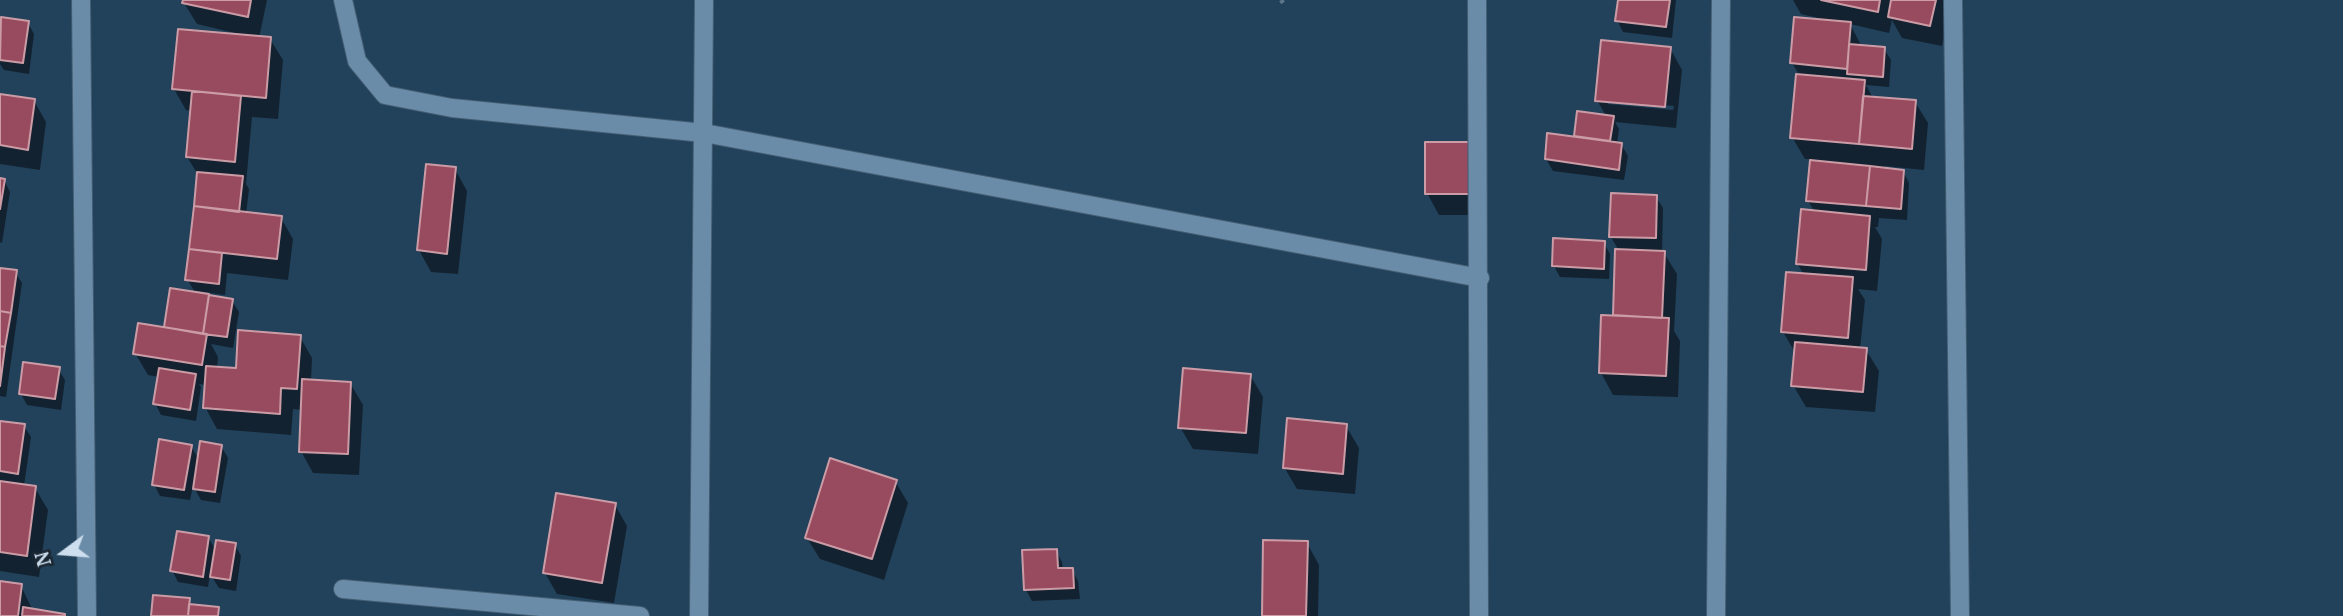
<!DOCTYPE html>
<html>
<head>
<meta charset="utf-8">
<style>
	body { margin:0 }
	#map { position:relative; width:2343px; height:616px; overflow:hidden; background:#22415a; font-family:"PT Serif",serif }
	canvas { display:block }
	.north { position:absolute; left:28px; top:518px; width:70px; height:70px; -webkit-text-stroke:5px #192632; paint-order:stroke; rotate:254deg; font-size:19px; font-weight:700; line-height:28px; text-align:center; color:#cddeee }
	.north::after { content:''; display:block; margin:auto; width:24px; height:32px; background:#cddeee; clip-path:polygon(50% 0,100% 100%,50% 72%,0 100%) }
</style>
</head>
<body>
<div id="map">
<canvas width="2343" height="616"></canvas>
<div class="north">N</div>
</div>
<script>
const c = document.querySelector('canvas').getContext('2d');
c.lineJoin = 'round';
function paint(path, color) {
  c.fillStyle = color;
  c.fill(path, 'evenodd');
}
function toPath(rows) {
  const path = new Path2D();
  for (const r of rows) {
    path.moveTo(r[0], r[1]);
    for (let i = 2; i < r.length; i += 2) path.lineTo(r[i], r[i + 1]);
  }
  return path;
}
function trace(path, color, width, dash) {
  c.strokeStyle = color;
  c.lineWidth = width;
  c.lineCap = dash ? 'butt' : 'round';
  c.setLineDash(dash || []);
  c.stroke(path);
}
paint(toPath([
	[185,0,267,0,259,38,270,39,283,60,278,119,252,117,246,184,249,189,246,214,281,218,293,239,288,280,227,273,225,295,197,291,197,294,232,301,239,312,233,348,211,344,218,357,217,369,237,370,300,337,312,358,311,381,350,383,363,405,359,475,313,473,301,451,303,410,293,409,291,435,217,429,205,407,207,385,199,384,201,387,196,421,161,415,155,403,159,377,148,375,135,353,165,329,172,290,196,294,187,279,199,176,187,157,192,111,186,110,174,89,239,34,197,24,184,3],
	[1619,0,1676,0,1672,38,1623,32,1617,20],
	[1793,0,1952,0,1942,46,1902,38,1892,20,1889,33,1850,24,1862,47,1884,49,1891,60,1889,87,1866,85,1873,98,1915,102,1928,123,1924,170,1885,166,1885,169,1903,171,1909,183,1907,220,1879,218,1878,227,1875,227,1882,239,1877,291,1858,289,1865,300,1860,349,1866,350,1879,371,1875,412,1806,407,1793,385,1796,354,1783,332,1804,275,1797,263,1815,212,1808,201,1812,159,1805,159,1792,137,1800,76,1792,63,1823,19,1801,14],
	[3,19,28,23,34,34,29,74,4,70,0,64],
	[1670,48,1682,70,1676,128,1615,122,1619,129,1617,144,1621,144,1628,156,1624,180,1553,171,1546,159,1576,138,1579,113,1606,116,1597,100],
	[1608,100,1674,106,1673,110,1608,104],
	[0,96,34,101,46,122,40,170,0,164],
	[1469,144,1481,215,1439,215,1427,193],
	[455,169,467,191,458,274,431,272,419,250],
	[0,180,4,180,10,192,2,243,0,242],
	[1656,197,1663,208,1662,253,1664,253,1677,274,1674,331,1680,341,1678,397,1613,395,1601,373,1614,317,1617,251,1619,251,1611,237],
	[1604,243,1610,254,1609,279,1560,277,1554,266],
	[0,269,15,272,22,283,6,397,0,396],
	[58,369,65,380,61,410,27,405,21,394],
	[1250,375,1263,397,1258,454,1193,449,1180,427],
	[0,423,24,426,31,437,24,486,35,488,48,510,39,577,0,571],
	[1346,426,1359,448,1355,494,1297,489,1284,467],
	[191,446,199,460,221,446,228,458,220,503,201,500,193,486,190,500,160,496,154,484],
	[895,481,908,503,884,580,820,559,807,538],
	[615,505,627,526,614,603,557,594,545,573],
	[208,537,216,551,235,545,241,556,236,591,219,588,210,574,208,587,178,582,172,570],
	[1307,543,1319,565,1318,616,1263,616],
	[1056,551,1062,562,1063,570,1072,570,1078,581,1080,599,1032,601,1026,590],
	[0,583,21,586,33,611,64,616,0,616]
]), '#0007');
const building = toPath([
	[183,0,251,0,248,17,182,3,183,0],
	[1618,0,1670,0,1666,27,1615,21,1618,0],
	[1821,0,1880,0,1878,12,1821,0],
	[1891,0,1936,0,1930,26,1888,17,1891,0],
	[1,17,29,21,23,63,0,60,1,17],
	[1794,17,1851,22,1847,69,1790,63,1794,17],
	[178,29,271,37,266,98,172,89,178,29],
	[1601,40,1671,47,1665,107,1595,101,1601,40],
	[1849,44,1885,47,1883,77,1847,74,1849,44],
	[1796,74,1865,80,1859,144,1790,138,1796,74],
	[192,91,241,96,235,162,186,157,192,91],
	[0,94,35,99,28,150,0,145,0,94],
	[1863,96,1916,100,1912,149,1859,144,1863,96],
	[1577,111,1614,116,1610,141,1574,136,1577,111],
	[1547,133,1622,143,1619,170,1545,159,1547,133],
	[1425,142,1470,142,1470,194,1425,194,1425,142],
	[1810,160,1870,166,1866,206,1806,201,1810,160],
	[426,164,456,167,447,254,417,250,426,164],
	[1870,166,1904,170,1901,209,1866,206,1870,166],
	[197,172,243,176,239,212,194,206,197,172],
	[0,178,5,179,0,209,0,178],
	[1611,193,1657,195,1656,238,1609,237,1611,193],
	[194,206,282,216,277,259,189,249,194,206],
	[1801,209,1870,216,1866,270,1796,264,1801,209],
	[1553,238,1605,241,1604,269,1552,266,1553,238],
	[189,249,222,253,219,284,185,280,189,249],
	[1615,249,1665,251,1662,318,1613,315,1615,249],
	[0,268,17,270,11,313,0,311,0,268],
	[1786,272,1853,277,1848,338,1781,332,1786,272],
	[170,288,209,294,203,334,164,327,170,288],
	[209,295,233,299,227,337,203,334,209,295],
	[0,311,11,313,5,347,0,346,0,311],
	[1601,315,1669,318,1666,376,1599,373,1601,315],
	[138,323,207,334,202,365,133,354,138,323],
	[238,330,301,335,297,389,281,388,280,414,203,408,206,366,236,368,238,330],
	[1795,342,1867,348,1863,392,1791,386,1795,342],
	[0,346,5,347,0,386,0,346],
	[23,362,60,367,55,399,19,394,23,362],
	[159,368,196,374,190,410,153,404,159,368],
	[1183,368,1251,374,1246,433,1178,428,1183,368],
	[302,379,351,382,348,454,299,452,302,379],
	[1287,418,1347,424,1343,474,1283,468,1287,418],
	[0,421,25,424,18,474,0,471,0,421],
	[159,439,192,445,184,490,152,485,159,439],
	[200,441,222,445,215,492,193,489,200,441],
	[830,458,897,480,872,559,805,538,830,458],
	[0,481,36,486,27,556,0,552,0,481],
	[556,493,616,503,602,583,543,573,556,493],
	[177,531,209,536,203,577,170,571,177,531],
	[216,540,236,543,230,580,210,577,216,540],
	[1263,540,1308,541,1306,616,1262,616,1263,540],
	[1057,549,1058,568,1073,568,1074,588,1024,590,1022,550,1057,549],
	[0,581,22,584,18,616,0,616,0,581],
	[153,595,190,598,188,616,151,616,153,595],
	[189,604,219,607,218,616,188,616,189,604],
	[23,607,65,614,65,616,22,616,23,607]
]);
paint(building, '#984a5e');
trace(building, '#cb9ca6', 2);
const lane = toPath([
	[343,0,357,61,385,95,452,108,704,133,1480,278],
	[343,589,640,616]
]);
const street = toPath([
	[81,0,87,616],
	[1477,0,1479,616],
	[1953,0,1960,616],
	[699,616,704,0],
	[1716,616,1721,0]
]);
trace(lane, '#435e73', 20);
trace(street, '#435e73', 20);
trace(toPath([
	[1281,0,1284,4]
]), '#5c768c', 4.5, [3.5, 3.5]);
trace(lane, '#6b8ca8', 18);
trace(street, '#6b8ca8', 18);
</script>
</body>
</html>
